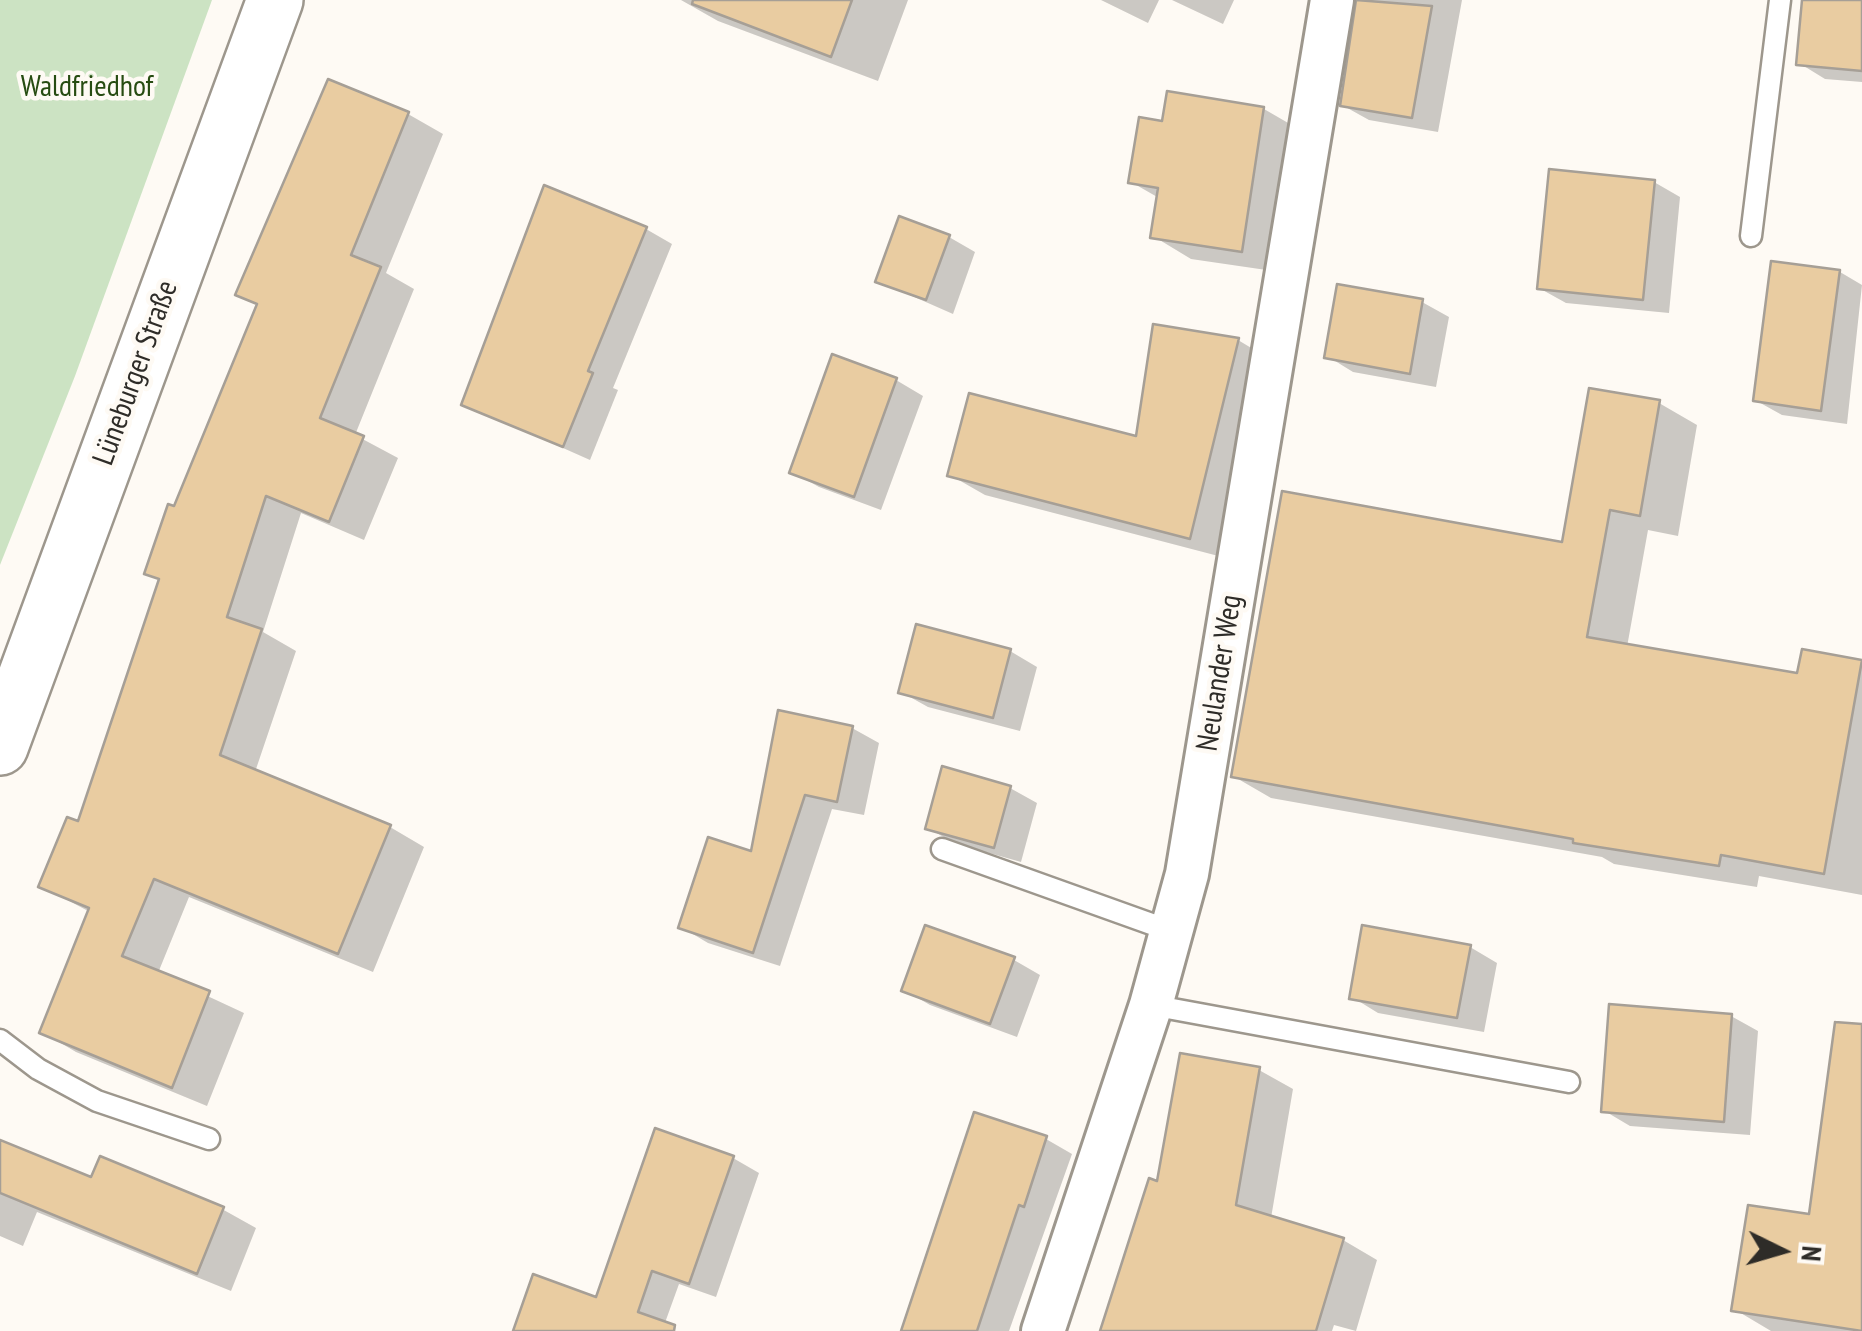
<!DOCTYPE html>
<html>
<head>
<meta charset="utf-8">
<style>
	body { margin:0 }
	#map { position:relative; width:1862px; height:1331px; overflow:hidden; background:#fefaf4; font-family:"PT Sans Narrow",sans-serif }
	canvas { display:block }
	.north { position:absolute; left:1732px; top:1201px; width:100px; height:100px; -webkit-text-stroke:8px #fefaf4; paint-order:stroke; rotate:95deg; font-size:28px; font-weight:700; line-height:40px; text-align:center; color:#2e2c28 }
	.north::after { content:''; display:block; margin:auto; width:35px; height:45px; background:#2e2c28; clip-path:polygon(50% 0,100% 100%,50% 72%,0 100%) }
</style>
</head>
<body>
<div id="map">
<canvas width="1862" height="1331"></canvas>
<div class="north">N</div>
</div>
<script>
const c = document.querySelector('canvas').getContext('2d');
c.lineJoin = 'round';
function paint(path, color) {
  c.fillStyle = color;
  c.fill(path, 'evenodd');
}
function toPath(rows) {
  const path = new Path2D();
  for (const r of rows) {
    path.moveTo(r[0], r[1]);
    for (let i = 2; i < r.length; i += 2) path.lineTo(r[i], r[i + 1]);
  }
  return path;
}
function trace(path, color, width, dash) {
  c.strokeStyle = color;
  c.lineWidth = width;
  c.lineCap = dash ? 'butt' : 'round';
  c.setLineDash(dash || []);
  c.stroke(path);
}
function label(font, color, halo, rows, align = 'center') {
  c.font = font + ' "PT Sans Narrow",sans-serif';
  c.lineWidth = 9;
  c.setLineDash([]);
  c.textBaseline = 'middle';
  c.strokeStyle = halo;
  c.fillStyle = color;
  for (const [text, x, y, turn = 0] of rows) {
    c.save();
    c.translate(x, y);
    c.rotate((+turn || 0) * Math.PI / 180);
    c.textAlign = isNaN(turn) ? turn : align;
    if (halo) c.strokeText(text, 0, 0);
    c.fillText(text, 0, 0);
    c.restore();
  }
}
paint(toPath([
	[0,0,212,0,75,376,0,565]
]), '#cce3c3');
paint(toPath([
	[681,0,908,0,878,81,718,21],
	[1101,0,1159,0,1148,23],
	[1172,0,1234,0,1223,24],
	[1358,0,1462,0,1438,132,1369,120,1342,105],
	[1805,0,1862,0,1862,82,1825,79,1799,63],
	[329,82,408,114,443,134,386,273,414,289,355,435,398,458,364,540,301,513,263,632,296,651,255,772,390,827,424,847,373,972,189,897,158,973,244,1013,207,1106,76,1052,42,1032,90,912,41,886,80,825,161,581,147,573,259,306,239,294],
	[1264,109,1302,131,1280,272,1191,259,1153,236,1159,198,1131,182,1164,124],
	[1654,182,1680,197,1669,313,1566,303,1539,288],
	[646,229,672,244,613,388,618,390,590,460,464,404],
	[949,237,975,252,953,314,878,281],
	[1840,272,1862,285,1847,424,1782,415,1755,400],
	[1422,302,1449,317,1436,387,1353,372,1327,356],
	[1238,340,1273,361,1226,558,985,495,950,475,1138,439],
	[834,358,896,380,923,396,881,510,819,487,792,472],
	[1659,403,1697,425,1678,536,1648,530,1627,647,1799,676,1804,652,1862,663,1862,895,1759,876,1757,887,1614,864,1602,857,1271,798,1233,776,1565,545],
	[1010,651,1037,667,1020,731,928,707,901,692],
	[852,728,879,743,864,815,832,809,780,966,708,943,681,927,753,854],
	[1010,788,1037,803,1021,862,954,843,928,828],
	[1470,947,1497,963,1484,1032,1378,1013,1352,997],
	[1014,960,1040,975,1017,1037,930,1005,904,990],
	[1731,1016,1758,1031,1750,1135,1630,1126,1603,1110],
	[1862,1043,1862,1331,1771,1331,1734,1309,1811,1217],
	[1259,1070,1293,1089,1271,1218,1343,1240,1377,1260,1356,1331,1334,1325,1332,1331,1103,1331,1159,1184],
	[1046,1139,1072,1154,1009,1331,921,1331],
	[0,1143,92,1181,222,1209,256,1228,231,1291,37,1212,23,1246,0,1236],
	[733,1158,759,1173,716,1297,679,1284,662,1331,515,1331,598,1300]
]), '#0003');
const building = toPath([
	[693,0,852,0,831,57,692,4,693,0],
	[1356,0,1432,6,1412,118,1340,106,1356,0],
	[1802,0,1862,0,1862,71,1796,65,1802,0],
	[328,79,409,112,351,255,381,267,320,418,364,436,329,522,266,496,227,617,262,629,220,755,391,825,338,954,154,879,122,956,210,991,172,1088,39,1033,89,908,38,887,67,817,78,821,159,579,144,574,168,504,174,506,257,304,235,295,328,79],
	[1167,91,1264,107,1242,252,1150,238,1158,188,1128,183,1139,117,1162,121,1167,91],
	[1549,169,1655,180,1643,300,1537,289,1549,169],
	[544,185,647,227,588,371,593,373,563,447,461,405,544,185],
	[899,216,950,235,926,300,875,282,899,216],
	[1771,261,1840,270,1821,411,1753,401,1771,261],
	[1337,284,1423,299,1410,374,1324,358,1337,284],
	[1153,324,1239,338,1190,539,947,476,969,393,1136,436,1153,324],
	[832,354,897,378,854,497,789,473,832,354],
	[1589,388,1660,400,1640,516,1610,510,1587,637,1797,673,1802,649,1862,660,1824,874,1721,855,1719,866,1573,843,1573,839,1231,777,1282,491,1562,542,1589,388],
	[916,624,1011,649,993,718,898,693,916,624],
	[778,710,853,726,837,802,805,795,753,953,678,928,708,837,751,851,778,710],
	[942,766,1011,786,994,848,925,829,942,766],
	[925,925,1015,957,990,1024,901,991,925,925],
	[1362,925,1471,945,1457,1018,1349,999,1362,925],
	[1609,1004,1732,1014,1724,1122,1601,1112,1609,1004],
	[1835,1022,1862,1024,1862,1331,1731,1311,1748,1205,1809,1214,1835,1022],
	[1180,1053,1260,1067,1236,1205,1344,1238,1316,1331,1100,1331,1149,1178,1157,1181,1180,1053],
	[974,1112,1047,1136,1024,1207,1019,1205,977,1331,901,1331,974,1112],
	[655,1128,734,1156,689,1284,652,1271,638,1312,675,1325,674,1331,513,1331,533,1274,596,1297,655,1128],
	[0,1140,91,1177,100,1156,224,1207,197,1274,0,1193,0,1140]
]);
paint(building, '#e9cca1');
trace(building, '#a69f96', 2.5);
const service = toPath([
	[1751,236,1780,0],
	[942,849,1171,931],
	[1151,1005,1569,1082],
	[0,1040,38,1069,97,1101,209,1139]
]);
const minor = toPath([
	[1043,1331,1151,1005,1187,874,1332,0]
]);
const secondary = toPath([
	[0,747,275,0]
]);
trace(service, '#9d978d', 25);
trace(minor, '#9d978d', 48);
trace(secondary, '#9d978d', 60);
trace(service, '#fff', 20);
trace(minor, '#fff', 42);
trace(secondary, '#fff', 55);
label('30px', '#274c12', '#fefaf4', [
	["Waldfriedhof",87,87]
]);
label('30px', '#2e2c28', '#fefaf4', [
	["Lüneburger Straße",136,373,-70],
	["Neulander Weg",1220,673,-81]
]);
</script>
</body>
</html>
